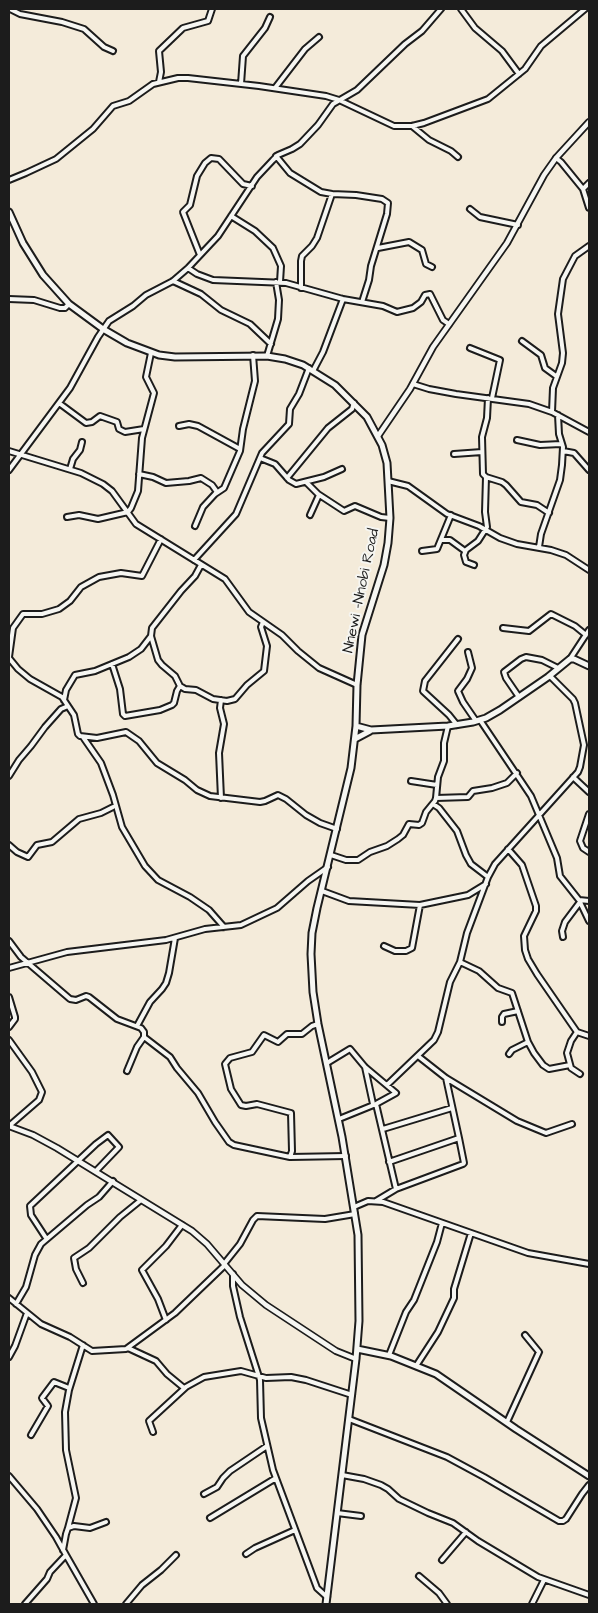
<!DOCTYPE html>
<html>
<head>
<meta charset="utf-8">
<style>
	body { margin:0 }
	#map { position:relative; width:598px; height:1613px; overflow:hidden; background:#f4ebda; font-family:"Architects Daughter",sans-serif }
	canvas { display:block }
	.frame { position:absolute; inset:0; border:10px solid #1c1c1c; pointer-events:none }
</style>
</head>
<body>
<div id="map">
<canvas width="598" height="1613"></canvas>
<div class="frame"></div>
</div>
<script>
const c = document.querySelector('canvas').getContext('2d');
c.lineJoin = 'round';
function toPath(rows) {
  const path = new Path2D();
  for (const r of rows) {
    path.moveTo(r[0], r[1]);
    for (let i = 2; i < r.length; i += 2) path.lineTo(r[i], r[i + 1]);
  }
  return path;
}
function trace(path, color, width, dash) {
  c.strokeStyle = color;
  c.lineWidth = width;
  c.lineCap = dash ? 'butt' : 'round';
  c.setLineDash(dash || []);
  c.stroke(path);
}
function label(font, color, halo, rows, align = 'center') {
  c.font = font + ' "Architects Daughter",sans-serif';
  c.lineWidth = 4;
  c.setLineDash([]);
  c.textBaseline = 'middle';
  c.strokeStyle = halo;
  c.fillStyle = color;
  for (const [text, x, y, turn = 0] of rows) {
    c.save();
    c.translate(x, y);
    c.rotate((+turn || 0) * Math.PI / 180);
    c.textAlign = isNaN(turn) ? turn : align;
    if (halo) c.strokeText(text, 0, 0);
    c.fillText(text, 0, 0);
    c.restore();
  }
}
const minor = toPath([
	[10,9,20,14,62,22,84,29,104,47,113,51],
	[461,9,475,28,502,51,519,74],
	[159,82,161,72,159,51,183,28,208,21,212,9],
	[241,84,243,56,265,28,270,17],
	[275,88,305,49,319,37],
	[412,126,429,140,451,151,458,157],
	[276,156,290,173,321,192,332,194,356,195,382,199,388,203,387,214,371,266,369,280,362,302],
	[556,158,561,162,583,189,589,208],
	[9,180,26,173,56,159,93,129,113,106,129,101,153,84,178,78,188,78,259,86,326,96,339,100,394,126,412,126,424,123,488,99,525,69,541,46,585,9],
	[583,189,589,183],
	[470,209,480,217,518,225],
	[231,216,255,231,273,248,281,266,280,282],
	[378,248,409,242,422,250,426,264,432,267],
	[200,255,183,212,190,205,197,176,205,163,211,158,219,159,243,184,252,186],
	[188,268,197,274,213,280,286,283,343,299,383,306,397,312,413,308,421,302,425,295,430,294,443,320,449,324],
	[173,281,201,294,221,310,250,324,271,344],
	[301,288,301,261,302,256,312,246,317,238,332,194],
	[9,299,34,300,60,308,65,308,69,304],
	[522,341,541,355,545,368,556,376],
	[470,348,500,360,492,398],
	[267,356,278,319,279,300,276,282],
	[313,371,323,352,343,299],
	[413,384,429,389,456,394,529,404,552,412,589,432],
	[488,398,487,418,482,437,483,474,486,477,502,482,506,485,521,502,537,505,549,513],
	[59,403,86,423,92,422,100,416,117,422,119,429,125,432,144,429],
	[552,412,553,388,562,363,563,353,558,314,563,279,575,256,589,246],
	[179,426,189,424,198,426,240,449],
	[517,440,540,445,561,444],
	[9,451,81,473,103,484,112,491,136,524,225,579,249,612,282,635,298,651,319,668,357,685],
	[563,451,574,453,589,470],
	[454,454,482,452],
	[260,458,275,464,289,480,296,484,324,477,342,469],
	[70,469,73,459,80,450,82,442],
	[9,470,70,388,98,337,109,321,133,306,146,295,173,281,188,268,218,236,257,177,273,160,278,155,292,149,300,144,318,125,333,104,357,90,405,44,422,31,441,9],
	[139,474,153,477,166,483,189,481,201,478,212,485,217,492],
	[287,478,328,428,352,409,354,403],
	[388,481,408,486,447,514,479,526,500,538,517,544,551,550,566,555,589,570],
	[306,482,319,495,310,515],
	[318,494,344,511,355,506,381,517,390,518],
	[67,517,79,515,98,519,128,512,131,508,138,491,142,438,154,393,146,377,151,353],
	[195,526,203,507,215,494,224,488,240,451,243,429,255,381,253,355],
	[441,540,450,540,465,551],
	[539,547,541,534,560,480,562,465,563,447,559,434,558,415],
	[422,551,437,549,451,515],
	[194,560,236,514,262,453,289,424,290,409,299,394,309,368],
	[201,565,195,576,181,591,152,628,151,636,158,660,162,665,175,676,180,686,185,689,196,690,213,699,227,701,235,699,247,685,264,671,267,646,261,627,263,622],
	[474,565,466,562,464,555,466,550,478,541,487,527,485,512,486,477],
	[503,628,529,631,551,614,575,626,586,635],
	[468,652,472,668,467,679,458,691,463,702,476,721],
	[9,657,13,628,23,614,42,614,59,609,70,601,81,587,99,577,121,573,142,576,161,539],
	[9,658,18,669,30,679,62,697,74,715,78,734,80,736,97,738,126,732,139,741,157,763,185,780,197,790,210,796,260,802,265,801,278,795,286,799,306,815,320,823,337,829],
	[570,659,589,630],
	[112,664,120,689,123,714,125,716,160,710,172,705,174,703,177,691,180,686],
	[519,697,506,678,504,672,521,659,526,657,542,660,558,668],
	[64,700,66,690,75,675,95,671,129,657,141,649,151,636],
	[221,700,220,708,224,724,219,753,221,798],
	[480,720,531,796,557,858,560,876,579,900,589,921],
	[457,725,449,715,423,691,425,681,458,639],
	[83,737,101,763,113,795,122,827,145,866,158,880,190,897,209,910,224,927],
	[9,776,19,760,31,746,45,727,61,709,68,706],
	[573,777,589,792],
	[411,781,437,785],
	[436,798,468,797,473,791,492,788,507,783,517,773],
	[433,804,439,808,457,831,466,855,471,864,488,877],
	[589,814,580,841,583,848,589,852],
	[9,845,17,852,28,857,37,845,52,842,79,819,101,813,113,807],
	[508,849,522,865,536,906,536,911,524,936,525,950,528,959,537,974,577,1032,589,1036],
	[331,855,346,860,358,860,370,852,387,846,398,839,403,835,409,824,419,825,422,823,426,812,435,801,436,798,438,777,444,761,444,743,448,726],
	[322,891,349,901,420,905,468,895,486,884],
	[579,900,589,901],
	[563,937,562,931,565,922,580,902],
	[9,941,21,957,70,999,76,1000,86,996,89,997,117,1019,141,1028,144,1032,144,1037,170,1057,177,1068,198,1093,215,1122,229,1142,234,1145,290,1157,346,1156],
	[384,946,395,951,406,951,412,948,420,905],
	[460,962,479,971,498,988,512,993,528,1042,534,1053,543,1065,549,1069,570,1065],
	[9,968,67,952,166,940,205,929,241,925,277,908,308,881,328,867],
	[9,997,15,1017,15,1019,9,1027],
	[502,1022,502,1017,504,1014,518,1011],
	[137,1026,150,1002,162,989,166,983,169,973,175,938],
	[577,1032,571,1041,567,1053,571,1068,580,1074],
	[9,1040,32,1072,42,1092,39,1100,9,1126],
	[509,1054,512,1050,528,1042],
	[418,1056,446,1078,517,1121,546,1133,572,1124],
	[327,1063,350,1049,365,1067,396,1093,376,1104,339,1119],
	[365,1067,373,1104],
	[127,1071,137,1047,144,1037],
	[387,1085,434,1040,438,1032,450,982,460,962,467,933,488,877,495,864,578,772,580,767,584,745,575,703,573,699,550,676],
	[376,1104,396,1189],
	[383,1129,452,1108],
	[290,1157,292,1151,291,1113,257,1104,246,1106,241,1105,231,1089,225,1064,230,1058,252,1052,264,1035,278,1042,287,1034,302,1034,312,1026,318,1024],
	[389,1162,459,1138,446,1078],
	[376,1201,396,1189,463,1164,464,1163,459,1138],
	[354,1207,368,1201,383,1202,528,1253,589,1264],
	[46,1238,31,1215,30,1206,96,1144,108,1135,119,1147,96,1171],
	[224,1264,240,1244,253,1220,257,1216,325,1219,355,1214],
	[233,1274,233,1286,240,1317,260,1380,261,1418,273,1470,317,1588,327,1597],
	[83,1283,76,1269,74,1258,89,1248,120,1217,141,1200],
	[9,1298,41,1324,70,1337,92,1351,126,1349,175,1313,225,1265],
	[16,1304,26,1287,35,1255,41,1244,87,1205,99,1197,113,1181],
	[166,1320,158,1299,142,1270,166,1246,182,1225],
	[128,1348,156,1361,167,1374,184,1388,204,1377,241,1371,266,1378,291,1377,306,1380,352,1395],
	[389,1355,406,1312,414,1300,437,1242,442,1223],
	[9,1357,15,1346,27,1313],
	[416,1366,438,1332,454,1298,454,1289,471,1233],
	[349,1419,447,1457,484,1477,559,1521,563,1521,566,1519,582,1494,589,1485],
	[507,1422,539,1352,525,1335],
	[153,1432,149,1421,186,1387],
	[31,1435,48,1406,42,1398,54,1382,69,1388],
	[342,1475,364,1479,381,1485,388,1489,399,1499,428,1513,453,1523,478,1541,538,1577,589,1595],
	[9,1476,37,1509,56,1537,66,1555,50,1572,47,1579,25,1604],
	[204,1494,217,1487,223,1478,230,1471,267,1446],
	[337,1513,361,1516],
	[210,1518,276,1478],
	[68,1528,76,1498,66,1450,65,1412,69,1390,83,1345],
	[63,1550,66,1534,68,1528,74,1526,90,1528,106,1522],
	[246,1554,255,1548,295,1530],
	[66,1555,94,1604],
	[442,1560,466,1532],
	[419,1576,439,1593,447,1604],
	[126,1604,142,1585,161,1570,176,1555],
	[532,1604,544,1580]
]);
const tertiary = toPath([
	[378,436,410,389,433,347,507,243,544,175,556,158,589,122],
	[9,1126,33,1135,57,1148,192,1231,207,1244,242,1285,266,1305,336,1351,356,1359]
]);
const secondary = toPath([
	[9,212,23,243,43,275,69,304,103,329,127,343,159,355,175,357,267,356,285,359,303,365,335,385,367,417,382,445,387,463,390,518,388,543,384,565,362,635,357,685,356,726,351,768,317,908,312,933,311,954,313,992,318,1024,342,1137,358,1235,359,1321,356,1359,326,1604],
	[356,726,371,730,448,726,473,722,486,718,500,710,548,677,570,659,574,659,589,666],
	[355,739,370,731],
	[357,1349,391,1356,436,1374,516,1429,589,1476]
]);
trace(minor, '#1c1c1c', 8);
trace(tertiary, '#1c1c1c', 8);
trace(secondary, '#1c1c1c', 9);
trace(minor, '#f6f6f2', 4);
trace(tertiary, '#f6f6f2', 4.5);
trace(secondary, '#f6f6f2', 5);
label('15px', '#1c1c1c', '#f6f6f2', [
	["Nnewi -Nnobi Road",362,591,-78]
]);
</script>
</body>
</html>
